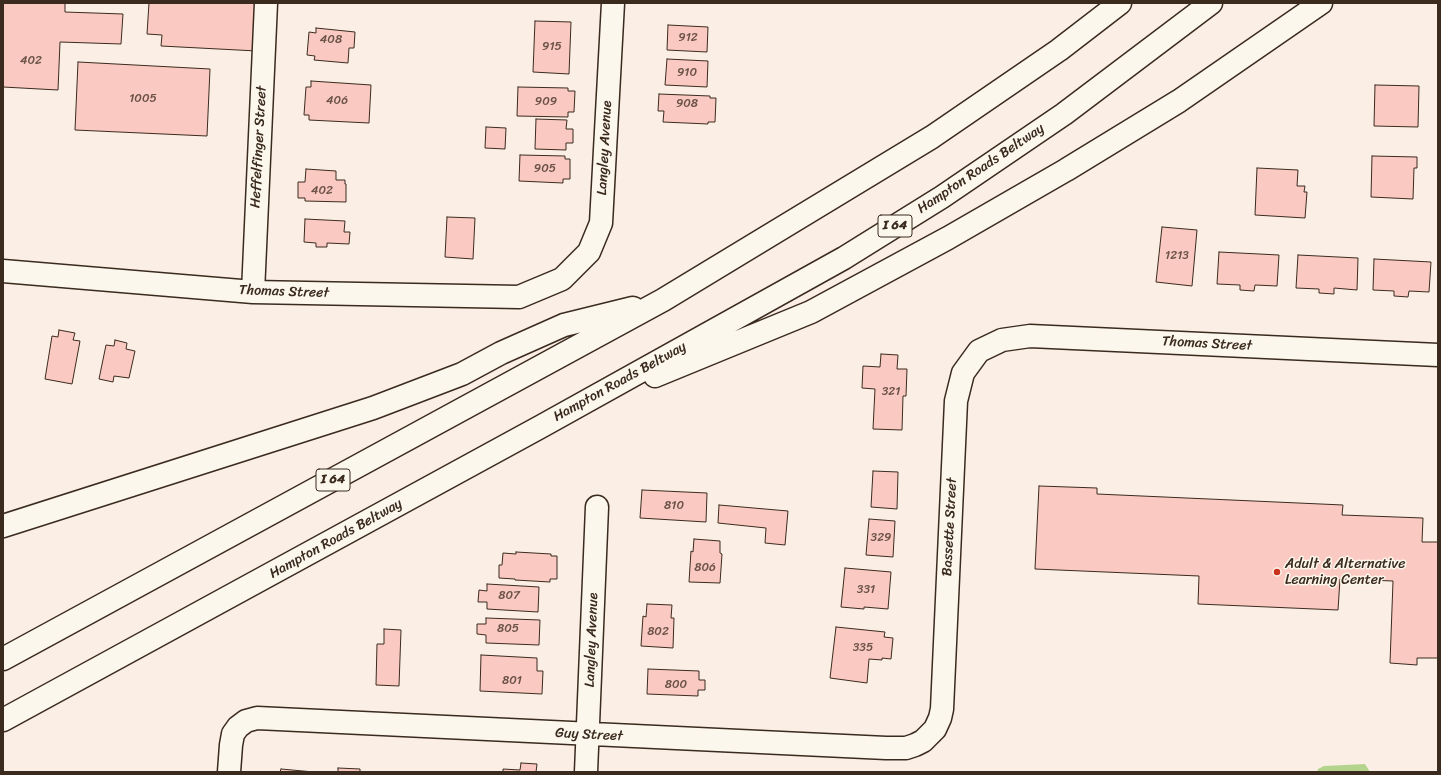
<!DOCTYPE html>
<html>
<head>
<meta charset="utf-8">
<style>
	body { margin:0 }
	#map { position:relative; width:1441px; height:775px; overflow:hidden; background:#fbeee4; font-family:Sriracha,sans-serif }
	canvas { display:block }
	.frame { position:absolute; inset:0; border:4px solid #3b2a1e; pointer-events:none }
</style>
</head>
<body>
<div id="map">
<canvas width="1441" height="775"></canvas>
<div class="frame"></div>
</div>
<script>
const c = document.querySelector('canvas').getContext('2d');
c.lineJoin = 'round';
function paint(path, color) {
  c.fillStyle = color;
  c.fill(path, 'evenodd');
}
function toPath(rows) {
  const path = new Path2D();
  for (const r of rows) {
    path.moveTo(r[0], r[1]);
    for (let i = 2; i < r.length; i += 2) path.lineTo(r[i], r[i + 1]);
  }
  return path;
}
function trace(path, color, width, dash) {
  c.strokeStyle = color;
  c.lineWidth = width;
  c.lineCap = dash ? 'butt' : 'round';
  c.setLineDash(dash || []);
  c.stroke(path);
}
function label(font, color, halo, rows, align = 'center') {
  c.font = font + ' Sriracha,sans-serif';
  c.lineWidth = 3;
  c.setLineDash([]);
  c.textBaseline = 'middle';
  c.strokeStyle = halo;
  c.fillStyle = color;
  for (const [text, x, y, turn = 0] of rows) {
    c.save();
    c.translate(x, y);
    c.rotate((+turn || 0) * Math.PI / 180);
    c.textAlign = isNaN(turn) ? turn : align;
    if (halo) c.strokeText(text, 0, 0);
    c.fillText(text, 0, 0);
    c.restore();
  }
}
paint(toPath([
	[1365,764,1370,772,1317,772,1318,769,1324,766]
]), '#b4d48e');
const building = toPath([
	[3,3,65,3,65,12,123,14,121,44,60,42,58,90,3,87,3,3],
	[149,3,259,3,257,51,161,46,162,35,147,34,149,3],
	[535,21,571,22,569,74,533,72,535,21],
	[668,25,708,27,707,52,667,50,668,25],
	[316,28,355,32,354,48,349,48,348,63,314,60,315,56,307,55,309,32,316,33,316,28],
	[667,59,708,61,707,87,665,85,667,59],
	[78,62,210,69,207,136,75,130,78,62],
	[311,81,371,85,369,123,309,120,309,115,304,115,306,87,311,87,311,81],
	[1375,85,1419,86,1418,127,1374,126,1375,85],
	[518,87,568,88,568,91,575,91,574,112,568,112,568,117,517,116,518,87],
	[659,94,710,96,710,98,716,98,715,122,708,122,708,124,663,122,664,111,658,111,659,94],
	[536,119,567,120,566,129,573,129,573,143,566,143,566,150,535,149,536,119],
	[486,127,506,128,505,149,485,148,486,127],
	[520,155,565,156,565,159,570,159,570,179,563,179,563,183,519,181,520,155],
	[1372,156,1417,157,1417,168,1414,168,1413,199,1371,197,1372,156],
	[1257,168,1298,170,1297,186,1305,186,1304,192,1307,192,1305,218,1255,215,1257,168],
	[306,169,336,171,336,180,345,180,345,184,346,184,346,202,305,201,305,198,298,198,298,182,305,182,306,169],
	[447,217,475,218,473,259,445,257,447,217],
	[305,219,345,221,344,232,350,232,349,244,327,243,327,247,316,247,316,243,304,242,305,219],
	[1162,227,1197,230,1192,286,1156,282,1162,227],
	[1219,252,1279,255,1277,286,1255,285,1254,291,1240,290,1240,285,1217,284,1219,252],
	[1298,255,1358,258,1357,290,1334,288,1334,294,1319,293,1319,289,1296,288,1298,255],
	[1374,259,1431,262,1429,292,1409,291,1408,297,1394,296,1394,291,1373,290,1374,259],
	[59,330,75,333,73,340,80,341,72,384,45,379,52,336,58,337,59,330],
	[115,340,127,343,126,349,135,351,129,378,114,376,113,382,99,379,106,345,114,346,115,340],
	[881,354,898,355,897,369,907,369,906,396,903,396,902,430,873,429,875,389,862,388,863,366,880,367,881,354],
	[873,471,898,472,897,509,871,507,873,471],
	[1039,486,1097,488,1097,494,1343,505,1342,515,1423,518,1422,542,1438,542,1438,658,1417,658,1417,665,1390,663,1393,581,1340,579,1338,610,1198,604,1199,576,1035,569,1039,486],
	[642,490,707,493,706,522,640,518,642,490],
	[719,505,788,511,785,545,765,543,766,528,718,523,719,505],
	[869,519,895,521,893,557,866,555,869,519],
	[694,539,720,541,720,553,722,554,720,583,689,582,691,551,693,552,694,539],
	[516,552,551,554,551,556,557,556,557,579,550,579,550,582,515,580,515,579,499,578,499,565,502,565,503,553,516,554,516,552],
	[845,568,891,572,888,609,864,607,864,609,841,607,845,568],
	[487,584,539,587,538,612,487,609,487,602,478,602,479,590,487,591,487,584],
	[647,604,672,605,671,618,674,618,673,648,641,646,643,616,646,617,647,604],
	[486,618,540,620,539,645,486,643,486,635,477,634,477,624,486,624,486,618],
	[836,627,885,632,884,637,893,638,891,659,882,658,882,660,869,659,867,683,830,678,836,627],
	[384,629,401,630,399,686,376,685,377,644,384,644,384,629],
	[481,655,537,658,537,671,543,671,542,694,480,691,481,655],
	[648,669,699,671,699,680,705,680,705,690,698,690,698,696,647,694,648,669],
	[521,763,537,764,536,772,503,772,503,769,520,770,521,763],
	[338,768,360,769,360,772,338,772,338,768],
	[281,769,314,772,280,772,281,769]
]);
paint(building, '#facac2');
trace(building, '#3b2a1e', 1);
const street = toPath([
	[3,271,253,292,519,297,562,279,589,252,601,223,613,3],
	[253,292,266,3],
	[229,772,231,745,233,734,238,727,246,721,257,718,886,748,906,748,915,745,923,741,935,729,940,718,942,709,956,401,963,373,979,351,1002,340,1030,336,1438,355],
	[586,772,597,507]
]);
const highway = toPath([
	[655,376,811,312,948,238,1066,170,1179,101,1321,3],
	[3,526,373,408,462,374,501,353,564,325,633,308],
	[3,659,663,300,932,137,1059,50,1120,3],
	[3,720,542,426,844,258,942,197,1064,114,1211,3]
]);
trace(street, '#3b2a1e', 25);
trace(highway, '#3b2a1e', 25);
trace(street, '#fbf7ec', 22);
trace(highway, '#fbf7ec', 22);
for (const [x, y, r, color] of [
	[1277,572,4,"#c8321e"]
]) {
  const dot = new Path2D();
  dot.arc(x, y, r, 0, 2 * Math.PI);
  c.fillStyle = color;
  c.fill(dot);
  trace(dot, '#fbf7ec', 1.5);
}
label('12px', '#6b5247', null, [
	["912",688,38],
	["408",331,40],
	["915",552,47],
	["402",31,61],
	["910",687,73],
	["1005",143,99],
	["406",337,101],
	["909",546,102],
	["908",687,104],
	["905",545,169],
	["402",322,191],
	["1213",1177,256],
	["321",891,392],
	["810",674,506],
	["329",881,538],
	["806",705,568],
	["331",866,590],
	["807",509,596],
	["805",508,629],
	["802",658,632],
	["335",863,648],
	["801",512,681],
	["800",676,685]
]);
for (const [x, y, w] of [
	[895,226,34],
	[333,480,34]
]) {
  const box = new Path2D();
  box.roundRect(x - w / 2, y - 11, w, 22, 3);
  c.fillStyle = '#fbf7ec';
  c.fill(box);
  trace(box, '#3b2a1e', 1);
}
label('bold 13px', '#3b2a1e', null, [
	["I 64",895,226],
	["I 64",333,480]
]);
label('14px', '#3b2a1e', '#fbf7ec', [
	["Heffelfinger Street",259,147,-87],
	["Langley Avenue",605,148,-87],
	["Hampton Roads Beltway",981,169,-34],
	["Thomas Street",284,292,2],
	["Thomas Street",1207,344,3],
	["Hampton Roads Beltway",620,382,-29],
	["Bassette Street",950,527,-87],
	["Hampton Roads Beltway",336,539,-29],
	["Langley Avenue",592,640,-88],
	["Guy Street",589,735,3]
]);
label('14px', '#3b2a1e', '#fbf7ec', [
	["Adult & Alternative",1285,564],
	["Learning Center",1285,580]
], 'left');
</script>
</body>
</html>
